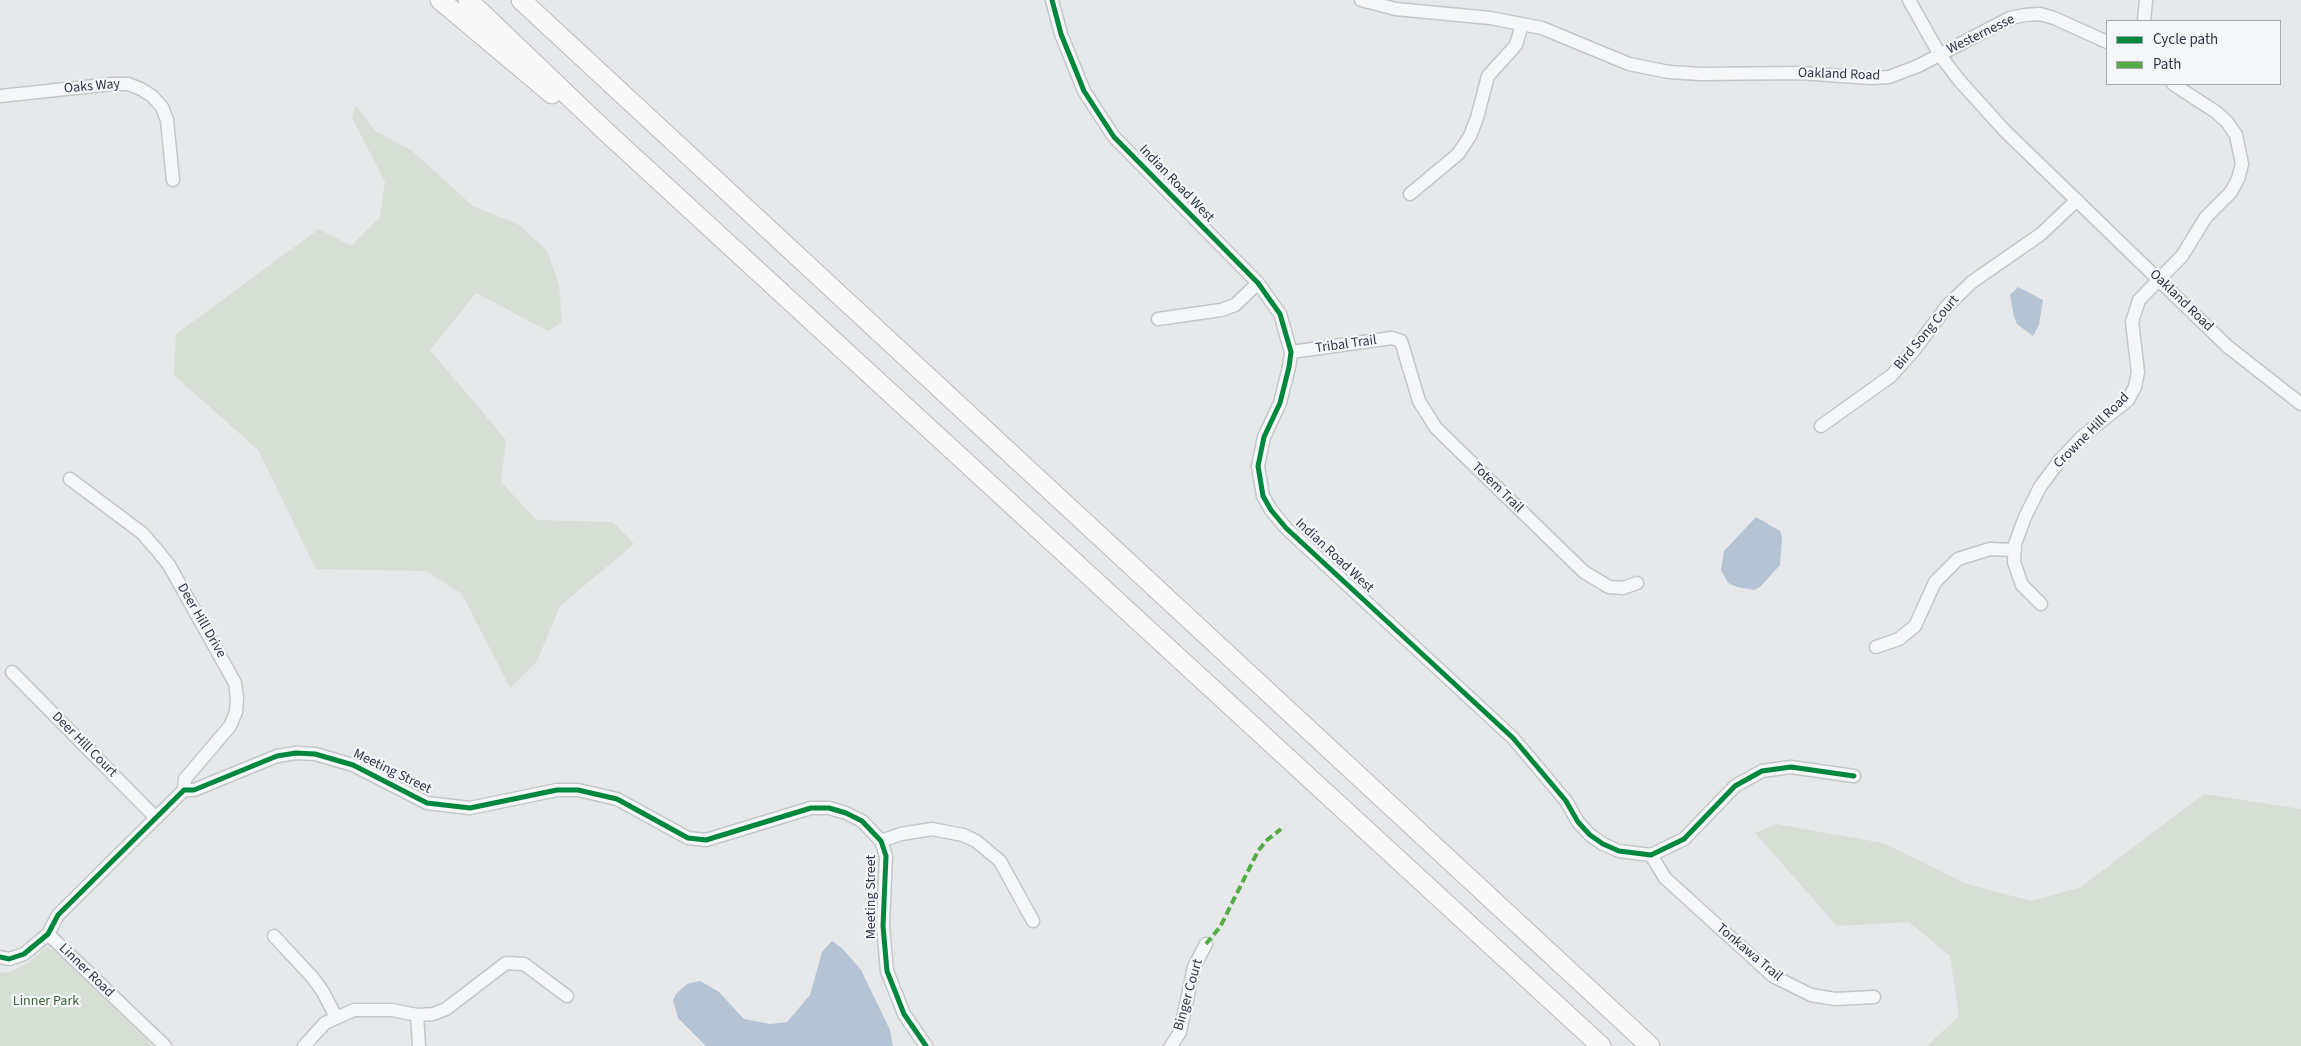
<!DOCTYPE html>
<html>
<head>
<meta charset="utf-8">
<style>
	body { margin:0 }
	#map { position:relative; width:2301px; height:1046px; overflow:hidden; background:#e6e8ea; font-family:"Source Sans 3",sans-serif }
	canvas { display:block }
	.legend { position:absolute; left:2106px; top:20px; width:175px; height:65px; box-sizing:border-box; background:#f4f6f9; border:1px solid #a4a8b1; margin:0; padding:6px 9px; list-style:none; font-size:15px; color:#2b3445 }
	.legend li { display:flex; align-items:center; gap:10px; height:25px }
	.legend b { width:25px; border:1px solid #a4a8b1 }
</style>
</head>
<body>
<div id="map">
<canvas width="2301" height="1046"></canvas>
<ul class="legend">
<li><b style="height:6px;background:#00873e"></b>Cycle path</li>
<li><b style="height:6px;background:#54ac47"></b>Path</li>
</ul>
</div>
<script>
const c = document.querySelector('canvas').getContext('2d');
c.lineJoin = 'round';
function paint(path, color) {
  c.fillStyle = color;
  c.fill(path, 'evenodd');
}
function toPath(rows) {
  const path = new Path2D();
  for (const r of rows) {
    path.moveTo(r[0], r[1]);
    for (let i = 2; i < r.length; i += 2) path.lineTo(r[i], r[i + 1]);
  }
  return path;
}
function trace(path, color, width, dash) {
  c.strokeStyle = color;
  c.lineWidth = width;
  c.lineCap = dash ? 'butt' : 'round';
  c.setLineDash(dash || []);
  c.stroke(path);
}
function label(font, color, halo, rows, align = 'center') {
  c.font = font + ' "Source Sans 3",sans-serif';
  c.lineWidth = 4.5;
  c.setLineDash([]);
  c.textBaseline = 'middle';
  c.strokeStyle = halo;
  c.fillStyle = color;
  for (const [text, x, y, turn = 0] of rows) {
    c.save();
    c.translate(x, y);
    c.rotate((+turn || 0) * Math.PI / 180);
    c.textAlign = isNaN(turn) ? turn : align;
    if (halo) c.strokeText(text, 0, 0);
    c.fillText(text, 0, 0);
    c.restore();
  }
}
paint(toPath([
	[356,105,375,131,411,150,473,206,519,225,547,251,559,284,562,322,548,331,476,293,430,350,506,440,501,482,537,520,613,522,634,544,560,606,537,661,510,688,462,594,426,571,316,569,258,450,174,375,176,334,319,229,351,246,380,217,385,182,352,118],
	[2204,794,2301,809,2301,1046,1927,1046,1959,1016,1950,956,1909,922,1837,926,1755,833,1776,824,1883,843,1967,884,2031,901,2081,887],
	[45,948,54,950,153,1046,0,1046,0,972,9,973,29,962]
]), '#d6ded6');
paint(toPath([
	[2018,287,2043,300,2039,325,2033,336,2017,324,2014,317,2010,295],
	[1756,517,1780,531,1782,537,1780,565,1760,587,1754,590,1737,587,1728,583,1721,570,1724,551],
	[832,941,842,948,861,970,890,1030,893,1046,706,1046,678,1018,673,1000,676,994,687,984,700,981,719,992,744,1019,770,1024,787,1022,810,995,822,952]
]), '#b4c4d5');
const minor = toPath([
	[1052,0,1061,34,1084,91,1114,137,1258,283,1280,314,1291,352,1289,367,1280,403,1264,437,1258,466,1263,496,1271,510,1286,528,1513,738,1566,801,1578,822,1590,835,1603,844,1619,851,1651,855,1684,839,1735,786,1762,771,1791,767,1854,776],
	[1361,0,1396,9,1490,18,1542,28,1629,64,1669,72,1701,74,1801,73,1870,78,1889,77,1918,66,2010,18,2025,15,2040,14,2054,18,2107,42],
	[1909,0,1940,55,1958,79,2005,131,2227,346,2301,404],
	[2144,21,2146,0],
	[0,96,113,84,128,84,141,89,152,96,162,107,167,120,173,180],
	[1410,194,1458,154,1470,136,1477,118,1488,76,1516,45,1522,24],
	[1158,319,1221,310,1235,305,1258,283],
	[1291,352,1392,338,1401,341,1419,401,1436,428,1584,572,1609,587,1623,588,1637,583],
	[1821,426,1891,376,1915,349,1947,306,1972,282,2041,234,2077,200],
	[70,479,142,533,156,549,169,565,235,683,237,698,236,712,230,726,185,779,184,790],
	[2041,604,2022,585,2014,562,2015,544,2025,517,2040,487,2060,460,2083,436,2128,400,2135,387,2138,372,2132,322,2139,300,2182,256,2206,217,2231,192,2238,179,2242,164,2236,135,2227,122,2216,112,2173,84],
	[1876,647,1899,639,1915,626,1935,582,1958,559,1990,549,2015,550],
	[12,672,156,818],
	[881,841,901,834,932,829,963,835,976,841,1000,861,1033,921],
	[1651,855,1665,878,1773,976,1811,995,1835,999,1874,997],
	[48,934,165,1046],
	[274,936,313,978,323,992,336,1017],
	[0,957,9,959,24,954,48,934,58,915,184,790,194,790,277,756,296,753,315,754,353,765,427,803,470,808,557,790,578,790,617,799,688,838,706,840,811,808,829,808,846,813,862,821,881,841,886,856,883,926,887,971,904,1014,926,1046],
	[417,1015,419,1046],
	[304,1046,325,1023,354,1010,392,1010,417,1015,433,1014,446,1009,506,963,524,964,567,996],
	[1171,1046,1180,1032,1194,967,1206,944]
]);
const highway = toPath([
	[440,0,552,94],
	[468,0,603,129,1601,1046],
	[521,0,1650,1046]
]);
trace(minor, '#c4c6c8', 15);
trace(highway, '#b8bbbf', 21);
trace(minor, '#f5f6f7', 12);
trace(highway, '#f8f8f8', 19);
trace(toPath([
	[1206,944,1220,927,1258,851,1267,840,1281,829]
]), '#54ac47', 4, [8, 4]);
trace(toPath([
	[1052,0,1061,34,1084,91,1114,137,1258,283,1280,314,1291,352,1289,367,1280,403,1264,437,1258,466,1263,496,1271,510,1286,528,1513,738,1566,801,1578,822,1590,835,1603,844,1619,851,1651,855,1684,839,1735,786,1762,771,1791,767,1854,776],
	[0,957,9,959,24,954,48,934,58,915,184,790,194,790,277,756,296,753,315,754,353,765,427,803,470,808,557,790,578,790,617,799,688,838,706,840,811,808,829,808,846,813,862,821,881,841,886,856,883,926,887,971,904,1014,926,1046]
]), '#00873e', 5);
label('14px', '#2b3445', '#f4f6f9', [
	["Westernesse",1981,35,-26],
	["Oakland Road",1839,75,2],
	["Oaks Way",92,87,-5],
	["Indian Road West",1176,184,46],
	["Oakland Road",2181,301,44],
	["Bird Song Court",1927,333,-50],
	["Tribal Trail",1346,345,-8],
	["Crowne Hill Road",2092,431,-45],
	["Totem Trail",1497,488,44],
	["Indian Road West",1334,556,43],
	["Deer Hill Drive",201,621,60],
	["Deer Hill Court",84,745,45],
	["Meeting Street",392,772,26],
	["Meeting Street",872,897,-90],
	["Tonkawa Trail",1749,953,40],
	["Linner Road",86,971,44],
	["Binger Court",1189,995,-74]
]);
label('14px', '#3f6138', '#f4f6f9', [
	["Linner Park",46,1002]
]);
</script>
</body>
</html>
